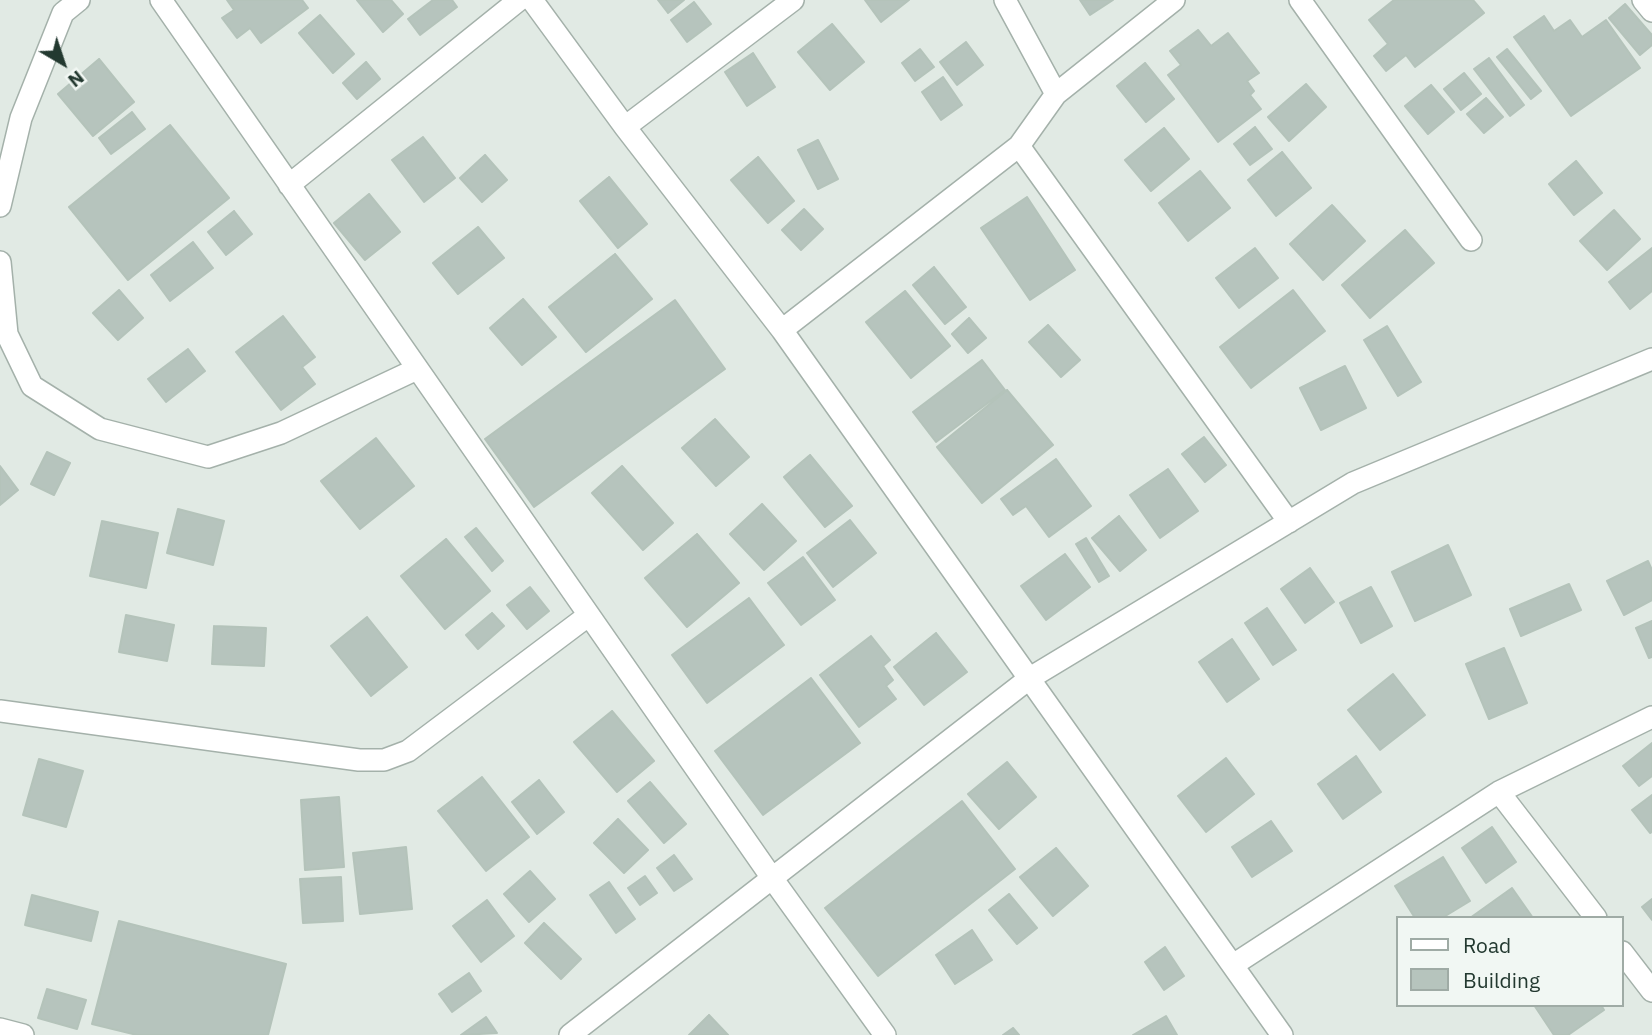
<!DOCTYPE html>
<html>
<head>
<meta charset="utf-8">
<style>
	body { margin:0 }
	#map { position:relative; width:1652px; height:1035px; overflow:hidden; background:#e1eae4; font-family:"IBM Plex Sans",sans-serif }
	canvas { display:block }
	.legend { position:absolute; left:1396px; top:916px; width:228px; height:91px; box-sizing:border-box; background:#f1f7f3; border:2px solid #9faba5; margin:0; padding:9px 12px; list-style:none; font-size:21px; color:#233930 }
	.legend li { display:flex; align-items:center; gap:14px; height:35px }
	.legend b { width:35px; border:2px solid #9faba5 }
	.north { position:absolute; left:28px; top:28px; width:70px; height:70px; -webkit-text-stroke:5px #f1f7f3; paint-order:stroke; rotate:141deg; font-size:19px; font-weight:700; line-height:28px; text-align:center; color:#233930 }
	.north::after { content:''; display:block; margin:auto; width:24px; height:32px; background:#233930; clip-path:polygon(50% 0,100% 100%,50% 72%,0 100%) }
</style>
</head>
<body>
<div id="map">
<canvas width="1652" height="1035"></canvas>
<ul class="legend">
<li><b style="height:9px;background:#fff"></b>Road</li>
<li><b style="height:19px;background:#b6c4bd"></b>Building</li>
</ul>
<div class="north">N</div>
</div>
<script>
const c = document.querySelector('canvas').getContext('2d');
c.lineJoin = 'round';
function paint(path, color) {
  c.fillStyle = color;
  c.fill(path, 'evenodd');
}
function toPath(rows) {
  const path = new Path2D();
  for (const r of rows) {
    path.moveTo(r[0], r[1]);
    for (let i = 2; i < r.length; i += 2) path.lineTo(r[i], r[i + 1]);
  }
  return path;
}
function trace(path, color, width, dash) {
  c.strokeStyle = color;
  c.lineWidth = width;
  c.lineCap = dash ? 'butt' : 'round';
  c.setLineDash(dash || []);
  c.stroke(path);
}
const building = toPath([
	[227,0,302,0,308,8,261,43,250,28,237,38,222,18,234,10,227,0],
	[357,0,391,0,403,14,383,32,357,0],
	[433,0,452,0,457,7,420,35,408,19,433,0],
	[658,0,684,0,668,13,658,0],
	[865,0,909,0,881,22,865,0],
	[1080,0,1113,0,1090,15,1080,0],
	[1394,0,1473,0,1484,13,1415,67,1406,55,1386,71,1374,56,1388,44,1369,20,1394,0],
	[694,2,711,24,687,42,671,20,694,2],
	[1625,4,1652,35,1652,45,1640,55,1609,18,1625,4],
	[320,15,354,54,333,73,299,33,320,15],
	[1544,16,1554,31,1570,20,1582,37,1606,20,1640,68,1571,116,1514,37,1544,16],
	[832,24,864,62,830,90,798,52,832,24],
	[1198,30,1211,46,1228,33,1259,73,1247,81,1254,91,1250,95,1261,109,1218,142,1168,75,1181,65,1170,51,1198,30],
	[966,42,983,65,957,85,940,62,966,42],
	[920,49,934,67,915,81,902,63,920,49],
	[1507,49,1541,91,1531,99,1497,57,1507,49],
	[753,53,775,87,747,106,725,72,753,53],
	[1489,58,1524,105,1510,116,1474,69,1489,58],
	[99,59,134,102,93,136,58,94,99,59],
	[366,62,380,79,357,99,343,83,366,62],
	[1145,63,1174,99,1146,122,1117,86,1145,63],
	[1464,73,1481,94,1461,110,1444,89,1464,73],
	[943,77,962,105,941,120,922,92,943,77],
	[1306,84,1326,107,1289,141,1268,117,1306,84],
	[1431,85,1454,112,1428,134,1405,106,1431,85],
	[1486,98,1503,117,1484,133,1467,114,1486,98],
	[132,112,145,129,111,154,99,138,132,112],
	[170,125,229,198,128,280,69,207,170,125],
	[1255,127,1272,149,1250,165,1234,144,1255,127],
	[1164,128,1189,159,1151,191,1125,160,1164,128],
	[423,137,455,178,424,202,392,160,423,137],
	[818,140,838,179,818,189,798,150,818,140],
	[1282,152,1311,188,1276,216,1248,180,1282,152],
	[485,155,507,180,482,202,460,178,485,155],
	[758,157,794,201,768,223,731,180,758,157],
	[1576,161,1602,193,1574,215,1549,184,1576,161],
	[1200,171,1230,208,1188,241,1159,203,1200,171],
	[609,177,647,224,618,248,580,201,609,177],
	[369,194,400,232,365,260,334,223,369,194],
	[1027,197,1075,270,1030,300,981,228,1027,197],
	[1332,205,1365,241,1323,280,1290,244,1332,205],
	[804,209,823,229,801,250,782,230,804,209],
	[1614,210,1640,239,1607,270,1580,241,1614,210],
	[234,211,252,234,226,255,208,232,234,211],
	[478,227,504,258,458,294,433,263,478,227],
	[1405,230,1434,263,1370,318,1342,285,1405,230],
	[193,242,213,268,170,301,151,275,193,242],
	[1255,248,1278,278,1239,308,1216,278,1255,248],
	[1652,248,1652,291,1630,309,1609,282,1652,248],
	[615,254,652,299,586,352,549,307,615,254],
	[934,267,966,307,945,324,913,285,934,267],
	[119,290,143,318,118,340,93,313,119,290],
	[1293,290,1325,331,1251,388,1220,347,1293,290],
	[905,291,950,346,911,378,866,322,905,291],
	[523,299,556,337,522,365,490,328,523,299],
	[675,300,725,369,534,507,485,439,675,300],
	[283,316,315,357,302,367,315,384,281,410,236,352,283,316],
	[969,318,986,338,968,353,952,334,969,318],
	[1048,325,1080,360,1061,377,1029,342,1048,325],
	[1387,326,1421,382,1398,396,1364,340,1387,326],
	[188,349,205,371,166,402,148,379,188,349],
	[982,360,1005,390,936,442,913,412,982,360],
	[1345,366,1366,408,1321,430,1300,388,1345,366],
	[1007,390,1053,445,982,503,937,447,1007,390],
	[715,419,749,457,716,486,682,448,715,419],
	[1204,437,1226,465,1205,482,1182,454,1204,437],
	[376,438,414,486,360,529,321,481,376,438],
	[47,452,70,463,54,495,31,484,47,452],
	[810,455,852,506,825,527,784,477,810,455],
	[1056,459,1091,506,1049,537,1026,506,1013,515,1001,499,1056,459],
	[0,466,18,490,0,505,0,466],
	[622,466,673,523,643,550,592,493,622,466],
	[1168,469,1198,511,1160,538,1130,495,1168,469],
	[762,504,796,541,764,570,730,534,762,504],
	[178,509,224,521,213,565,167,553,178,509],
	[1119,516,1146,550,1120,571,1092,538,1119,516],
	[850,520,876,553,833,587,807,553,850,520],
	[102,521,158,533,146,588,90,576,102,521],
	[476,528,503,561,492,571,465,537,476,528],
	[697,534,739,583,687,627,645,578,697,534],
	[1086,538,1109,576,1099,582,1076,544,1086,538],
	[446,539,490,591,445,629,401,576,446,539],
	[1448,545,1471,595,1415,621,1392,572,1448,545],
	[1065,554,1090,587,1046,620,1021,586,1065,554],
	[803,557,835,600,801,625,768,583,803,557],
	[1648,561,1652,570,1652,600,1624,615,1607,581,1648,561],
	[1310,568,1334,602,1305,623,1281,589,1310,568],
	[1569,584,1581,610,1521,636,1510,609,1569,584],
	[530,587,549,611,527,629,507,605,530,587],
	[1371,587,1392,626,1361,643,1340,603,1371,587],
	[749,598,784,645,707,703,672,655,749,598],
	[1267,608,1296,650,1273,665,1245,623,1267,608],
	[492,613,504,626,478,649,466,635,492,613],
	[126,615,174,625,167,661,119,652,126,615],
	[367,617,407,667,371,696,331,646,367,617],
	[1652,621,1652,657,1649,658,1636,628,1652,621],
	[214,626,266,628,264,666,212,664,214,626],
	[936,633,967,672,924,705,894,667,936,633],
	[871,636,890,660,883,666,893,680,886,686,896,699,859,727,820,675,871,636],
	[1232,639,1259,679,1227,702,1199,662,1232,639],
	[1504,648,1527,703,1489,719,1466,664,1504,648],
	[1393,674,1425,715,1380,750,1348,710,1393,674],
	[811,678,860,743,763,815,715,751,811,678],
	[612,711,654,761,617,792,574,742,612,711],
	[1652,743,1652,776,1639,786,1623,766,1652,743],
	[1356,756,1381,792,1343,819,1318,784,1356,756],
	[1226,758,1254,794,1206,832,1178,796,1226,758],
	[39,759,83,771,66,827,23,815,39,759],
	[1007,762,1036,797,999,829,968,794,1007,762],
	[482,777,529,837,486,871,438,811,482,777],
	[539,780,564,812,537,834,512,802,539,780],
	[650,782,686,824,664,843,628,801,650,782],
	[1652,795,1652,832,1650,833,1632,810,1652,795],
	[339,797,344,867,305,870,301,800,339,797],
	[962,801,1015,869,878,976,825,908,962,801],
	[618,819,648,850,624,873,594,843,618,819],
	[1271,821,1292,851,1252,877,1232,847,1271,821],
	[1492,827,1516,862,1486,883,1462,848,1492,827],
	[406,847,412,909,360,914,353,853,406,847],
	[1056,848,1088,886,1053,916,1020,877,1056,848],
	[674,855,692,879,674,891,657,868,674,855],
	[1443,857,1470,901,1442,918,1415,918,1395,886,1443,857],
	[530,871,555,899,529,922,504,894,530,871],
	[645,876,657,893,640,905,628,888,645,876],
	[341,877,343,921,303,923,300,879,341,877],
	[609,882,635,919,616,933,590,895,609,882],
	[1512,888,1533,918,1470,918,1512,888],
	[1009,894,1037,928,1017,944,989,910,1009,894],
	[32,895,98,912,91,941,25,925,32,895],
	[1652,899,1652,920,1642,907,1652,899],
	[487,900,514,936,481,962,453,926,487,900],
	[119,921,286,964,268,1035,137,1035,92,1024,119,921],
	[544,923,581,959,561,979,525,943,544,923],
	[972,930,992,960,955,984,936,955,972,930],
	[1165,947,1184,976,1164,990,1145,962,1165,947],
	[469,973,481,991,452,1012,439,994,469,973],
	[47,989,86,1000,77,1029,38,1018,47,989],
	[1534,1005,1601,1005,1604,1010,1568,1035,1554,1035,1534,1005],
	[709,1015,728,1035,689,1035,709,1015],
	[1166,1016,1177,1035,1133,1035,1166,1016],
	[486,1017,497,1033,461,1035,486,1017],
	[1013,1028,1019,1035,1003,1035,1013,1028]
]);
paint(building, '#b6c4bd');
trace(building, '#b4c3ba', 2);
const minor = toPath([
	[161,0,772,878,885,1035],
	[532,0,625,127,782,330,1282,1035],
	[1005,0,1056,94],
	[1300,0,1471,240],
	[1643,0,1652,11],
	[625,127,793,0],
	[1019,146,1289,522],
	[289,185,519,0],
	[0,206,21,118,63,13,79,0],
	[0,262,7,334,32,386,100,429,208,457,281,433,417,369],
	[782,330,1019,146,1056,94,1174,0],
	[0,711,359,760,384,760,408,751,589,615],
	[1499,792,1596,918],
	[1622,952,1652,991],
	[1233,965,1499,792,1652,717],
	[0,1029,23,1035],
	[570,1035,1030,678,1353,483,1652,359]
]);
trace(minor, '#a4b1aa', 24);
trace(minor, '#fff', 21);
</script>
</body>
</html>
